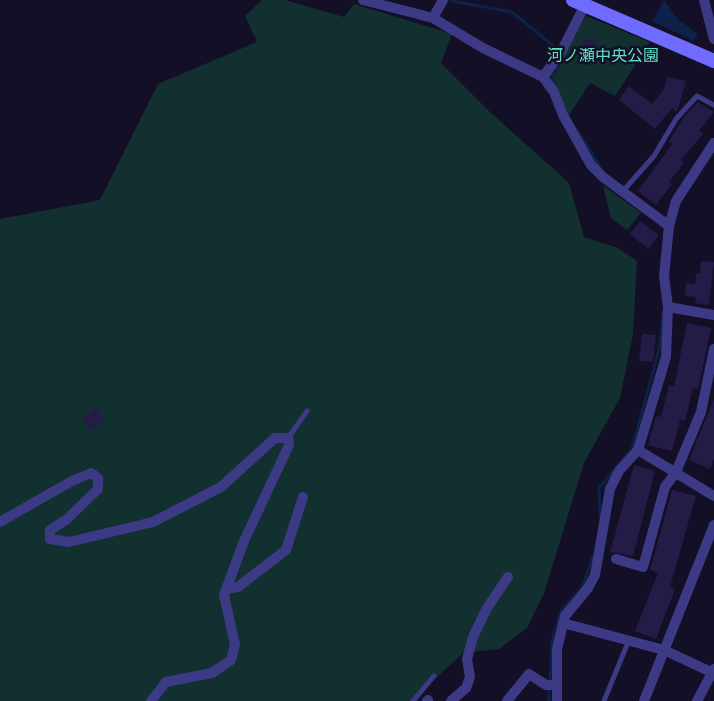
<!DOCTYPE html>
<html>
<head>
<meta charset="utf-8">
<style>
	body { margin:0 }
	canvas { display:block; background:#130f26 }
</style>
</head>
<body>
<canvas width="714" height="701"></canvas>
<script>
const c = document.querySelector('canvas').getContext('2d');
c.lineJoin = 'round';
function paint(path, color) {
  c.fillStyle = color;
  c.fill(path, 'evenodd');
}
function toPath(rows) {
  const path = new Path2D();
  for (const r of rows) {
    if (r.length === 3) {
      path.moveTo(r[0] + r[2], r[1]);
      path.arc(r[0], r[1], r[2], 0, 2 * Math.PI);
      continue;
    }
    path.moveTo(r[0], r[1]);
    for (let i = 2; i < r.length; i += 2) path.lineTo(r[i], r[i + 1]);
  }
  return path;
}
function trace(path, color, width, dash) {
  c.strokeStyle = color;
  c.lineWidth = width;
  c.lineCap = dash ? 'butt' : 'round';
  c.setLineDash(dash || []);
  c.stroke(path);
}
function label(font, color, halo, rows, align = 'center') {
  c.font = font + ' Inter,"Noto Sans JP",sans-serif';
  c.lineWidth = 5;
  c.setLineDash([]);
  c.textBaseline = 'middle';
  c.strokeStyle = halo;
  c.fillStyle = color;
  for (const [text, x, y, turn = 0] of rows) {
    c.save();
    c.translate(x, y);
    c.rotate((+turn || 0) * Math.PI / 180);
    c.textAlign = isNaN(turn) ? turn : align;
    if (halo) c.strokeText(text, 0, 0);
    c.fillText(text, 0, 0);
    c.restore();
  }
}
paint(toPath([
	[262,0,285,0,344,17,354,4,452,34,441,63,491,113,569,183,584,237,618,248,637,261,633,334,620,398,584,463,544,593,527,628,499,649,463,653,411,701,0,701,0,219,100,200,158,84,257,42,245,16],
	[586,16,650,42,615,96,590,83,569,115,550,75],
	[603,185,641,213,627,230,611,218]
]), '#12302f');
paint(toPath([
	[664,0,677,18,698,34,694,41,652,21]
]), '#0c2248');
trace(toPath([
	[452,1,512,12,557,49],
	[554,84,552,78,562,60],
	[579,133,601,168],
	[600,517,599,488,632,449,660,346,663,312],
	[550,682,552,641,561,611,582,588,593,556],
	[549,701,549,688]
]), '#0c2248', 3);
paint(toPath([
	[588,47,8],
	[667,77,686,81,678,109,676,112,672,108,655,129,619,100,629,86,652,104,664,89],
	[698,102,714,112,699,131,703,134,681,160,684,163,669,182,672,184,656,205,638,191,672,144,669,141,683,118],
	[640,221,659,235,648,249,630,234],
	[701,261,714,262,709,305,695,303,696,297,685,296,686,283,695,284,696,273,700,273],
	[687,323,711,328,698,389,693,388,685,421,680,420,672,451,648,445,656,416,661,417,669,385,674,386],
	[642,334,656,335,653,362,639,361],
	[714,399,714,459,710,469,689,460],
	[96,408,105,421,90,430,82,418],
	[634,465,655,471,633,556,610,552],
	[672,490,696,496,670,587,675,589,656,639,635,631,658,573,650,570]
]), '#241b47');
trace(toPath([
	[623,191,654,156,676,119,697,96,714,105],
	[288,438,307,411],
	[413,701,434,676],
	[604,701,629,640]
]), '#3d3a85', 5);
trace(toPath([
	[363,0,433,18,483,48,543,77,554,92,563,115,591,165,603,177,669,226],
	[704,0,714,39],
	[433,18,443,0],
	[543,77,561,52,585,5],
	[668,307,714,315],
	[638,450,714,496],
	[0,522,72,481,91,473,98,478,98,489,66,520,50,530,50,539,69,542,153,522,221,487,275,438,288,438,289,445,244,541,224,595,235,645,231,660,212,673,166,682,151,701],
	[616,559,643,567,665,487,676,472,701,412,714,349],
	[226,589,238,587,286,550,303,497],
	[563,623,664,650,711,672],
	[427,701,428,700],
	[451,701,466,688,470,677,467,659,473,637,487,608,508,577],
	[507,701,529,674,546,685,556,685],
	[557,701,557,649,565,616,588,588,595,575,610,489,619,471,638,450,666,357,668,307,664,276,669,226,676,201,714,143],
	[644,701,714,525],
	[697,701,714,669]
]), '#3d3a85', 10);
trace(toPath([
	[573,0,714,61]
]), '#6f6bff', 14);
label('16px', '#5fe0c0', '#130f26', [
	["河ノ瀬中央公園",603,56]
]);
</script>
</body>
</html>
